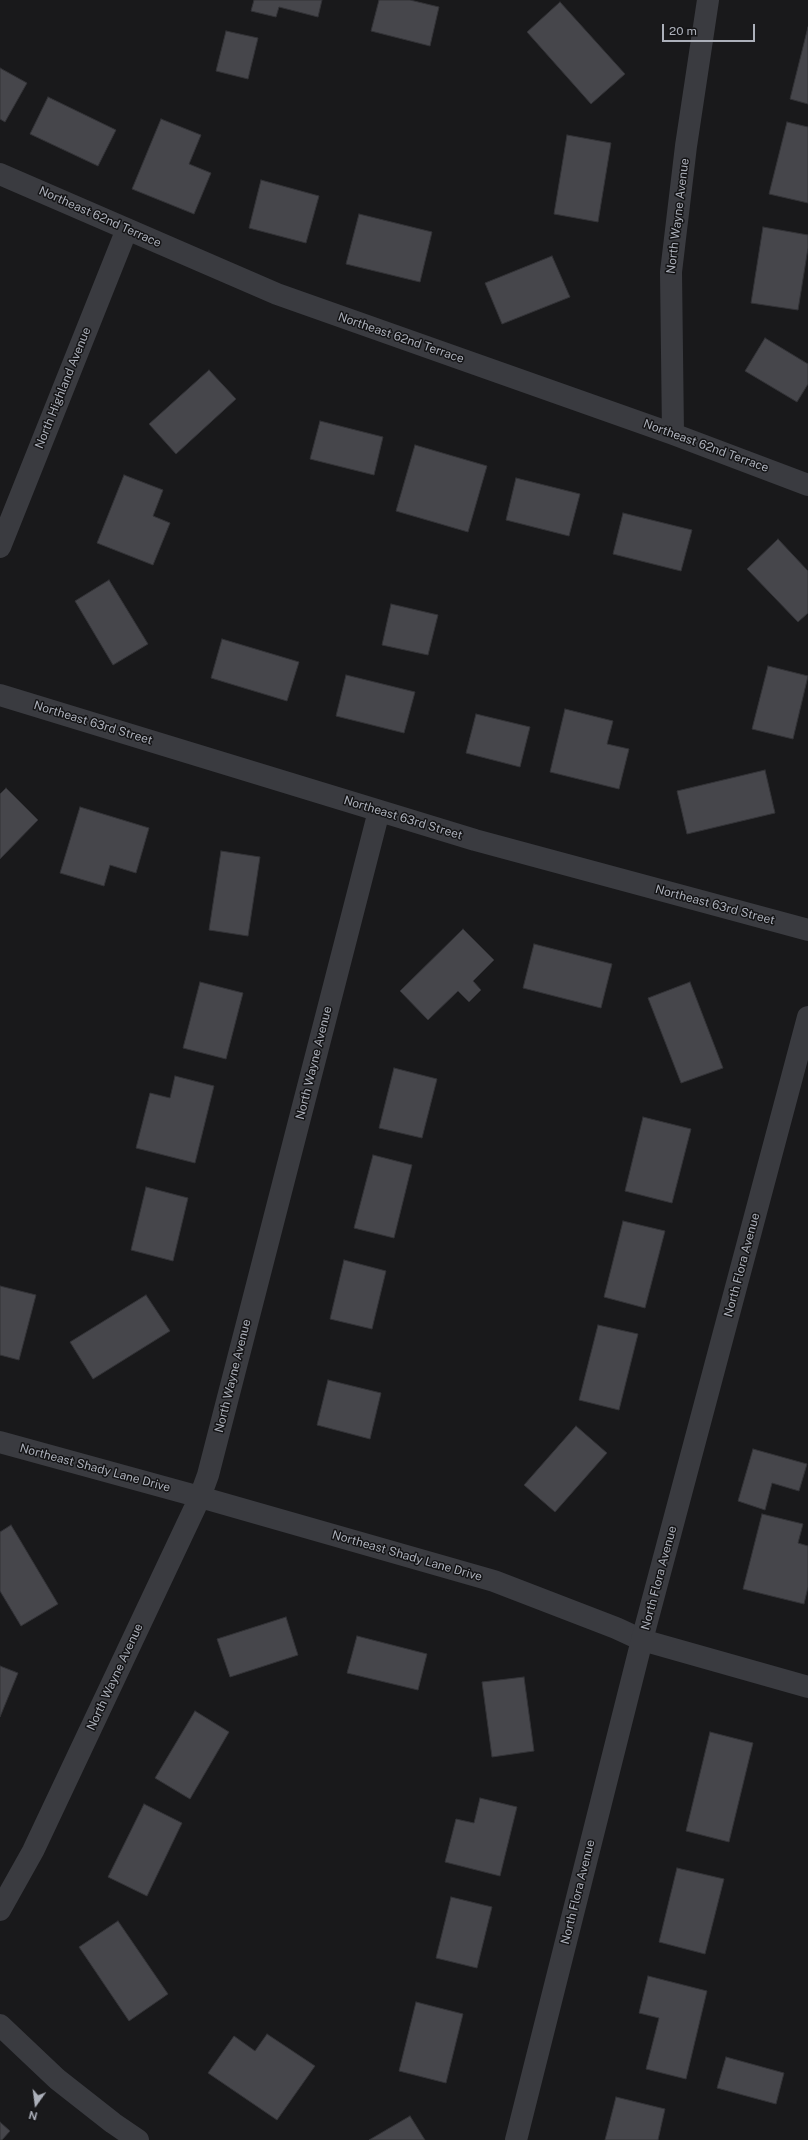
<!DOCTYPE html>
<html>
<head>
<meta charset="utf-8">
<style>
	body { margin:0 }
	#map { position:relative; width:808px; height:2140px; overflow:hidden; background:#19191b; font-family:"Public Sans",sans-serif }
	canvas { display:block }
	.north { position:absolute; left:16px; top:2084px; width:40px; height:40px; -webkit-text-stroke:3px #141416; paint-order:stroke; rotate:194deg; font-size:11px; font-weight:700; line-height:16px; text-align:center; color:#acb0ba }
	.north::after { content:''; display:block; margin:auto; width:14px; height:18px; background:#acb0ba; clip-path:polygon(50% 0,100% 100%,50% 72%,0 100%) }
	.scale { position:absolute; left:662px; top:24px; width:93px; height:18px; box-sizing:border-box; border:2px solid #acb0ba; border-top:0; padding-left:5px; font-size:12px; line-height:14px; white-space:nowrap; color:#acb0ba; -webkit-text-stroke:3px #141416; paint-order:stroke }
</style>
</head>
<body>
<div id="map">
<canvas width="808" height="2140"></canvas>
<div class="north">N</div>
<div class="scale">20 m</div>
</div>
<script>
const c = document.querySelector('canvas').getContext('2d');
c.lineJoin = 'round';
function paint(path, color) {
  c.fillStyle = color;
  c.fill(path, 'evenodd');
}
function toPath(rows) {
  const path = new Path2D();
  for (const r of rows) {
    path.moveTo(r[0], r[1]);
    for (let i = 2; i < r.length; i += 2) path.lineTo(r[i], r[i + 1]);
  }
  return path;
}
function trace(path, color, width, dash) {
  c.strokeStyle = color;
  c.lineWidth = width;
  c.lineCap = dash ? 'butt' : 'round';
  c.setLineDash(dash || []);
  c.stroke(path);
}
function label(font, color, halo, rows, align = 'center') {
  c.font = font + ' "Public Sans",sans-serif';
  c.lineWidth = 3;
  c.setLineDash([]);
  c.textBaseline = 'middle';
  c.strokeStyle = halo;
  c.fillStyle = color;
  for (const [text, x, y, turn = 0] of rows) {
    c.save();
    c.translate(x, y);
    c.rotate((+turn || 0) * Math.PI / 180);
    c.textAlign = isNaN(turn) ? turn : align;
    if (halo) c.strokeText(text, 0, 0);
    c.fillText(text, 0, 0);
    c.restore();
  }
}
const building = toPath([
	[254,0,322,0,318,17,279,7,276,17,251,11,254,0],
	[379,0,410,0,439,7,430,46,371,31,379,0],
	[560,2,625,74,591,104,527,32,560,2],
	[808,27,808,104,790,99,808,27],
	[226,31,258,38,248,79,216,71,226,31],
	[0,68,27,83,5,122,0,119,0,68],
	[48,97,116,130,98,166,30,134,48,97],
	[161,119,201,135,189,164,211,173,194,214,132,189,161,119],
	[787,122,808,127,808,203,769,194,787,122],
	[567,135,611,143,598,222,554,214,567,135],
	[261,180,319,196,306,243,249,228,261,180],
	[359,214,432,232,420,282,346,264,359,214],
	[763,227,808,235,808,248,798,310,751,303,763,227],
	[552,256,570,297,502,324,485,283,552,256],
	[765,338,808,364,808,384,797,402,745,371,765,338],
	[209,370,236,399,176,454,149,424,209,370],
	[320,421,383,437,374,475,310,459,320,421],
	[415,445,487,466,468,532,396,511,415,445],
	[124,475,163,490,153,516,170,523,153,565,97,543,124,475],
	[516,478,580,494,569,536,506,520,516,478],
	[623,513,692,530,681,571,613,554,623,513],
	[778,539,808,571,808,613,798,622,747,569,778,539],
	[109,580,148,644,113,665,75,601,109,580],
	[391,604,438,615,428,655,382,645,391,604],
	[222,639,299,662,287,701,211,678,222,639],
	[768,666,808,676,793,739,752,729,768,666],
	[346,675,415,692,404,733,336,716,346,675],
	[565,709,613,721,607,744,629,749,619,789,550,772,565,709],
	[476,714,530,727,520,767,466,753,476,714],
	[765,770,775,813,687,834,677,791,765,770],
	[6,788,38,820,0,859,0,794,6,788],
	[80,807,149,828,136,873,110,865,104,886,60,873,80,807],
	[221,851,260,857,248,936,209,930,221,851],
	[463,929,494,960,473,981,481,990,469,1002,458,991,428,1020,400,991,463,929],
	[534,944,612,964,601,1008,523,988,534,944],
	[200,982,243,993,226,1059,183,1048,200,982],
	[690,982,723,1068,681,1083,648,998,690,982],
	[394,1068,437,1079,422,1138,379,1128,394,1068],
	[175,1076,214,1086,195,1163,136,1148,150,1093,170,1098,175,1076],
	[643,1117,691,1129,672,1203,625,1191,643,1117],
	[373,1155,412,1165,394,1238,354,1228,373,1155],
	[146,1187,188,1198,173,1261,131,1250,146,1187],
	[623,1221,665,1231,645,1308,604,1297,623,1221],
	[344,1260,386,1271,372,1329,330,1319,344,1260],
	[0,1286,36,1295,19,1360,0,1355,0,1286],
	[146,1295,170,1331,93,1379,70,1342,146,1295],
	[598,1325,638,1334,619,1410,579,1400,598,1325],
	[328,1380,381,1393,370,1439,317,1425,328,1380],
	[576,1426,607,1453,555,1512,524,1485,576,1426],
	[753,1449,807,1464,799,1491,772,1483,765,1510,738,1501,753,1449],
	[762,1514,803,1524,798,1543,808,1546,808,1587,804,1604,743,1589,762,1514],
	[11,1525,58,1604,21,1626,0,1591,0,1532,11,1525],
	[286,1617,298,1655,230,1677,217,1639,286,1617],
	[357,1636,427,1654,418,1690,347,1673,357,1636],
	[0,1666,18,1673,0,1717,0,1666],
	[524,1677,534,1751,492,1757,482,1682,524,1677],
	[195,1711,229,1732,190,1799,155,1778,195,1711],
	[710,1732,753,1743,729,1842,686,1831,710,1732],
	[480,1798,517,1807,500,1876,445,1862,456,1819,474,1823,480,1798],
	[144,1804,182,1823,147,1896,108,1877,144,1804],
	[677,1868,724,1879,705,1954,659,1942,677,1868],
	[451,1897,492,1907,477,1968,436,1958,451,1897],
	[118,1921,168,1994,129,2021,79,1947,118,1921],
	[648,1976,707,1991,686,2079,646,2069,659,2018,639,2013,648,1976],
	[416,2002,463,2014,446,2083,399,2071,416,2002],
	[267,2034,315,2066,277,2120,208,2073,234,2036,255,2051,267,2034],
	[726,2057,784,2073,776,2104,717,2088,726,2057],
	[616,2097,665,2109,658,2140,605,2140,616,2097],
	[410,2116,425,2140,369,2140,410,2116],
	[0,2122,10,2131,2,2140,0,2140,0,2122]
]);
paint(building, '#46464b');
trace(building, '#333337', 1);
trace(toPath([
	[0,174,277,294,673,434,808,485],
	[673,434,671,272,686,146,708,0],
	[0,547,127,229],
	[0,695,475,840,808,930],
	[0,1442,200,1497,494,1581,616,1628,642,1640],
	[0,1910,33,1851,200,1497,208,1475,379,811],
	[0,2025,57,2079,113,2123,138,2140]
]), '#3a3b40', 22);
trace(toPath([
	[642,1640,808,1687],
	[516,2140,642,1640,808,1017]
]), '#3a3b40', 22);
label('12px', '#acb0ba', '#141416', [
	["North Wayne Avenue",678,216,-83],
	["Northeast 62nd Terrace",100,217,24],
	["Northeast 62nd Terrace",401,338,19],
	["North Highland Avenue",63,388,-68],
	["Northeast 62nd Terrace",706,446,20],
	["Northeast 63rd Street",93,723,17],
	["Northeast 63rd Street",403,818,17],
	["Northeast 63rd Street",715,905,15],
	["North Wayne Avenue",314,1063,-76],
	["North Flora Avenue",742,1265,-75],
	["North Wayne Avenue",233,1376,-76],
	["Northeast Shady Lane Drive",95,1468,15],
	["Northeast Shady Lane Drive",407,1556,16],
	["North Flora Avenue",659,1578,-75],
	["North Wayne Avenue",115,1677,-65],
	["North Flora Avenue",578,1892,-76]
]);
</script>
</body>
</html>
